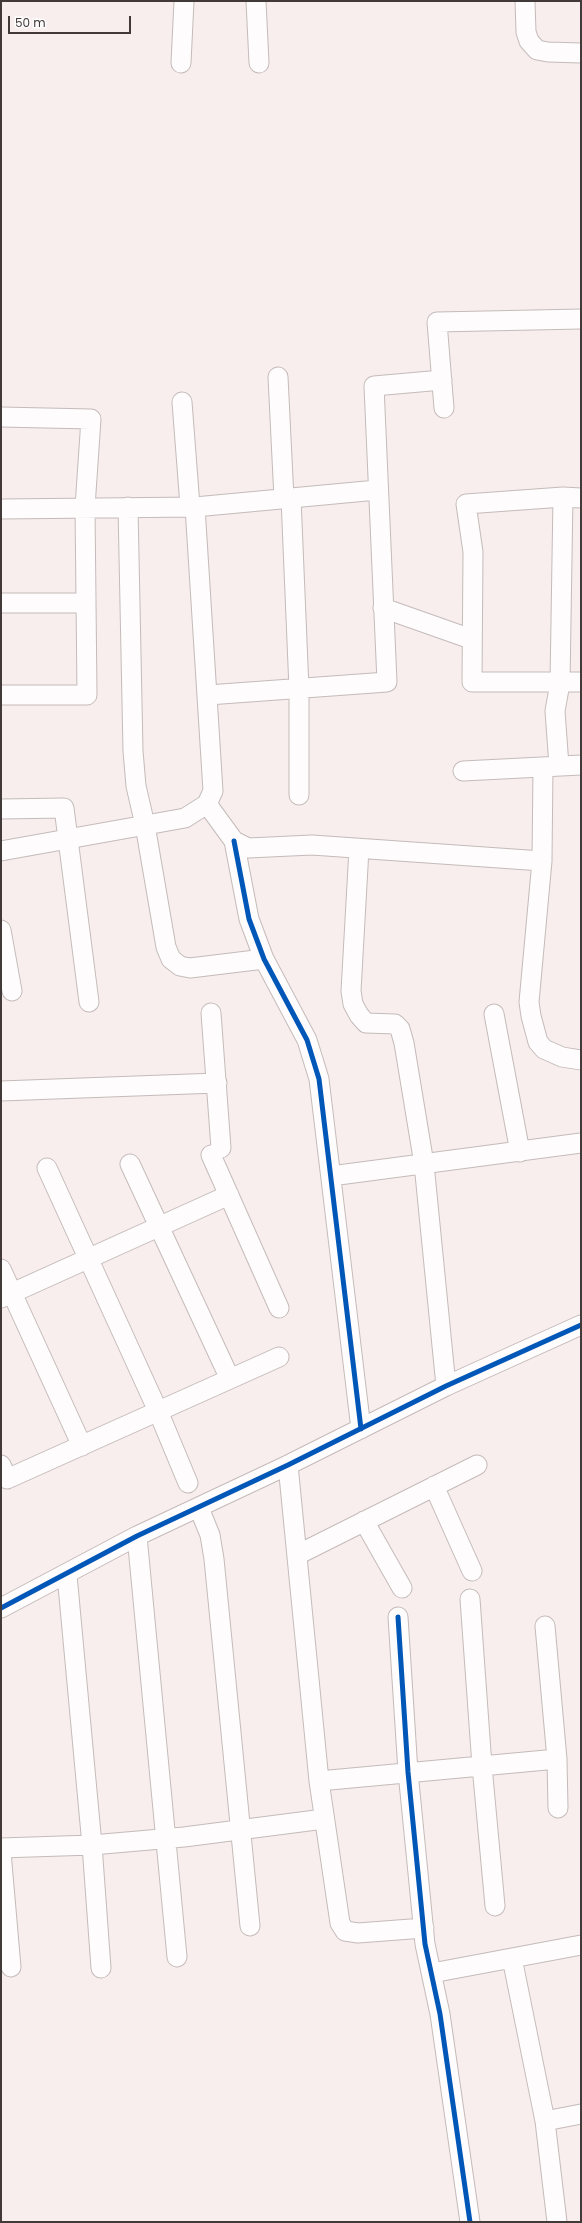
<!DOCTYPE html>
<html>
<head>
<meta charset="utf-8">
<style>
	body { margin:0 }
	#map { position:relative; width:582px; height:2223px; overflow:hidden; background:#f8eeed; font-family:Poppins,sans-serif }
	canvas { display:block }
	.frame { position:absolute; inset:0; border:2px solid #423a38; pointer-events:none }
	.scale { position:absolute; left:8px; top:16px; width:123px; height:18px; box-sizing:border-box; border:2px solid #423a38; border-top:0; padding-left:5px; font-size:12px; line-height:14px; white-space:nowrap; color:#423a38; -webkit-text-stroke:3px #fdfdfd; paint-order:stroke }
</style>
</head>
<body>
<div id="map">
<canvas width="582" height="2223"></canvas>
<div class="frame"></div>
<div class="scale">50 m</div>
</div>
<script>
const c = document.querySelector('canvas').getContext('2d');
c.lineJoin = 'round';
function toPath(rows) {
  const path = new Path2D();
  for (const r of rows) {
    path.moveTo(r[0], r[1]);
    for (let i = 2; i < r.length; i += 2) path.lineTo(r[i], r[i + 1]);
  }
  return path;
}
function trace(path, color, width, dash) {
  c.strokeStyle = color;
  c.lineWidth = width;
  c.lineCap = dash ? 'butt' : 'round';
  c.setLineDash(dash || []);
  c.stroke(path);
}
const minor = toPath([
	[256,1,259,63],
	[525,1,526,32,529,41,537,50,548,52,581,53],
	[181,63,184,1],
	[278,377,284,499],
	[182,402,190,506],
	[444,408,437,322,581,319],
	[1,417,91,419,85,507,87,695,1,695],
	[291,498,299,689,299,795],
	[581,498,563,497,466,504,473,552,472,682,581,682],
	[128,507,133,751,136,786,145,825,166,947,171,959,180,966,190,968,264,959],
	[1,509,195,507,377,490],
	[1,603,86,603],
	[383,608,471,639],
	[208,695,387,682,374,386,442,380],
	[559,766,555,711,560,683,563,497],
	[463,771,581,765],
	[207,804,234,841,248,848,312,845,542,861,543,767],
	[1,809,64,808,89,1002],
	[234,841,249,919,264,959,307,1040,319,1079,361,1429],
	[359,849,351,991,353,1004,359,1015,366,1023,395,1024,400,1029,404,1043,424,1164,446,1386],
	[1,851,185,818,207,804,213,791,195,507],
	[542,861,529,1002,531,1016,538,1042,544,1049,562,1057,581,1060],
	[1,930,12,991],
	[211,1013,221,1148],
	[494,1014,520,1152],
	[1,1091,217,1083],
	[211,1155,279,1308],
	[130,1164,230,1379],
	[47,1168,158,1411,188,1483],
	[331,1176,581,1143],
	[1,1269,82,1446],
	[1,1298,229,1195],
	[1,1465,7,1479,279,1357],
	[288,1465,319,1781,340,1923,345,1931,358,1933,424,1928],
	[434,1486,472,1571],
	[199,1508,210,1535,214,1559,250,1926],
	[364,1521,402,1588],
	[137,1536,177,1957],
	[297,1555,477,1465],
	[67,1575,92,1845,101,1968],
	[470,1599,482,1766,495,1906],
	[1,1608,137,1536,288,1465,446,1386,581,1325],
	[398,1617,408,1772,425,1944,440,2014,470,2222],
	[545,1626,557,1759,558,1808],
	[319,1781,557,1759],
	[1,1848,92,1845,184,1837,324,1819],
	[1,1852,11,1967],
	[512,1958,545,2121,557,2222],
	[432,1973,581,1945],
	[545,2121,581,2114]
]);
trace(minor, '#c4bbba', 21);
trace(minor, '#fefcfc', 19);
trace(toPath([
	[234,841,249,919,264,959,307,1040,319,1079,361,1429],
	[1,1608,137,1536,288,1465,446,1386,581,1325],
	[398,1617,408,1772,425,1944,440,2014,470,2222]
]), '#0057b8', 5);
</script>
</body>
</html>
